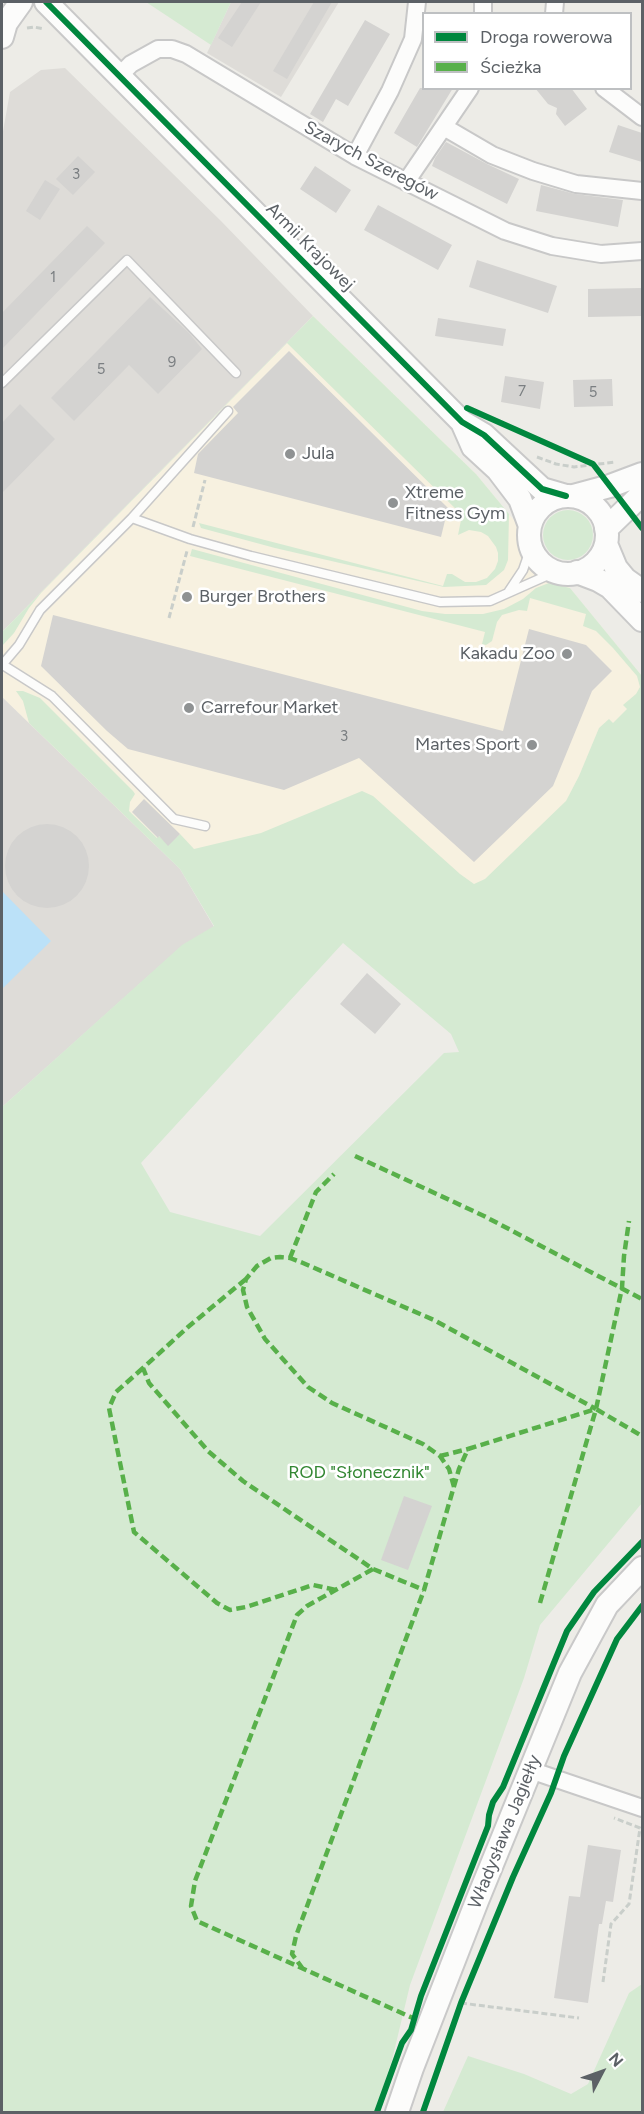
<!DOCTYPE html>
<html>
<head>
<meta charset="utf-8">
<style>
	body { margin:0 }
	#map { position:relative; width:644px; height:2114px; overflow:hidden; background:#edece7; font-family:Figtree,sans-serif }
	canvas { display:block }
	.frame { position:absolute; inset:0; border:3px solid #5c6166; pointer-events:none }
	.legend { position:absolute; left:422px; top:12px; width:210px; height:78px; box-sizing:border-box; background:#fff; border:2px solid #bec0c2; margin:0; padding:8px 10px; list-style:none; font-size:18px; color:#5c6166 }
	.legend li { display:flex; align-items:center; gap:12px; height:30px }
	.legend b { width:30px; border:2px solid #bec0c2 }
	.north { position:absolute; left:572px; top:2042px; width:60px; height:60px; -webkit-text-stroke:4px #fff; paint-order:stroke; rotate:49deg; font-size:16px; font-weight:700; line-height:24px; text-align:center; color:#5c6166 }
	.north::after { content:''; display:block; margin:auto; width:21px; height:27px; background:#5c6166; clip-path:polygon(50% 0,100% 100%,50% 72%,0 100%) }
</style>
</head>
<body>
<div id="map">
<canvas width="644" height="2114"></canvas>
<div class="frame"></div>
<ul class="legend">
<li><b style="height:8px;background:#00873e"></b>Droga rowerowa</li>
<li><b style="height:8px;background:#58b04a"></b>Ścieżka</li>
</ul>
<div class="north">N</div>
</div>
<script>
const c = document.querySelector('canvas').getContext('2d');
c.lineJoin = 'round';
function paint(path, color) {
  c.fillStyle = color;
  c.fill(path, 'evenodd');
}
function toPath(rows) {
  const path = new Path2D();
  for (const r of rows) {
    if (r.length === 3) {
      path.moveTo(r[0] + r[2], r[1]);
      path.arc(r[0], r[1], r[2], 0, 2 * Math.PI);
      continue;
    }
    path.moveTo(r[0], r[1]);
    for (let i = 2; i < r.length; i += 2) path.lineTo(r[i], r[i + 1]);
  }
  return path;
}
function trace(path, color, width, dash) {
  c.strokeStyle = color;
  c.lineWidth = width;
  c.lineCap = dash ? 'butt' : 'round';
  c.setLineDash(dash || []);
  c.stroke(path);
}
function label(font, color, halo, rows, align = 'center') {
  c.font = font + ' Figtree,sans-serif';
  c.lineWidth = 5;
  c.setLineDash([]);
  c.textBaseline = 'middle';
  c.strokeStyle = halo;
  c.fillStyle = color;
  for (const [text, x, y, turn = 0] of rows) {
    c.save();
    c.translate(x, y);
    c.rotate((+turn || 0) * Math.PI / 180);
    c.textAlign = isNaN(turn) ? turn : align;
    if (halo) c.strokeText(text, 0, 0);
    c.fillText(text, 0, 0);
    c.restore();
  }
}
paint(toPath([
	[313,316,476,474,642,676,642,701,580,803,476,905,200,863,153,844,2,697,2,632]
]), '#f7f1e0');
paint(toPath([
	[231,2,339,2,281,97,207,53],
	[65,68,221,221,313,316,2,632,2,137,10,92,41,70],
	[2,697,180,869,214,927,182,946,2,1107]
]), '#dedcd8');
paint(toPath([
	[146,2,231,2,211,45],
	[313,316,476,474,509,514,508,560,504,570,486,585,444,587,275,548,201,528,199,523,443,586,447,574,452,574,465,582,476,582,487,578,495,569,498,561,498,553,496,547,488,536,481,532,469,530,458,535,462,515,287,343,41,593,29,608,14,633,2,646,2,632],
	[568,535,25],
	[192,549,422,611,445,614,483,614,504,609,523,599,536,588,549,583,570,588,642,676,642,1503,540,1625,524,1678,410,1985,392,2060,375,2112,2,2112,2,1107,182,945,214,926,180,869,29,723,23,701,16,691,23,691,40,698,133,791,135,794,130,802,129,811,157,838,159,836,168,845,180,834,194,849,261,833,362,791,373,796,460,874,474,884,485,879,566,801,579,776,599,728,609,719,613,723,627,709,623,705,636,694,640,687,637,676,613,648,596,631,583,626,586,614,530,598,527,611,519,610,502,615,497,622,492,641,486,645,482,644,485,632,190,556],
	[343,943,451,1034,459,1052,444,1053,260,1236,170,1212,141,1163],
	[642,1984,642,2112,443,2112,468,2056,524,2074,571,2094,588,2084,629,1993]
]), '#d5ead2');
paint(toPath([
	[2,891,51,941,2,989]
]), '#bbe1f8');
paint(toPath([
	[242,2,261,2,232,47,218,38],
	[314,2,332,2,287,79,273,71],
	[365,20,390,34,348,106,336,99,323,122,310,114],
	[420,88,453,88,417,147,394,133],
	[535,88,571,88,587,109,565,126,556,114,557,108,548,104],
	[618,125,642,133,642,162,609,152],
	[446,142,487,164,519,179,507,204,432,166,435,158],
	[78,156,95,172,73,195,56,179],
	[315,166,351,190,336,213,300,189],
	[45,180,60,189,40,220,26,211],
	[541,185,575,194,623,200,618,227,536,211],
	[378,205,452,245,438,270,364,230],
	[87,226,105,243,2,349,2,313],
	[477,260,557,286,548,313,469,287],
	[642,288,642,316,588,317,588,289],
	[150,297,189,333,202,349,158,394,129,365,74,421,51,398],
	[438,318,506,329,503,346,435,336],
	[289,351,448,508,441,537,194,473,198,454,238,413,233,407],
	[505,376,544,382,540,409,501,402],
	[612,379,613,406,574,407,573,380],
	[20,404,55,439,2,493,2,423],
	[53,615,503,731,529,629,586,645,612,671,592,691,553,786,474,862,359,758,284,790,128,749,107,731,41,666],
	[144,799,180,834,168,846,159,836,158,838,132,812],
	[47,866,42],
	[367,973,401,1004,375,1034,340,1004],
	[404,1496,432,1506,408,1570,381,1560],
	[588,1845,621,1850,613,1902,606,1901,602,1924,599,1924,588,2003,554,1998,569,1896,580,1897]
]), '#d4d3d1');
const lane = toPath([
	[2,383,127,260,236,373],
	[132,518,190,539,251,556,440,602,490,601,555,572],
	[509,591,523,570,531,547],
	[2,665,19,645,40,610,132,518,228,411],
	[3,665,52,696,174,819,205,826]
]);
const street = toPath([
	[483,14,483,2],
	[554,14,555,2],
	[119,76,131,64,158,49,172,49,186,54,355,156,505,231,552,246,601,254,642,251],
	[604,88,642,117],
	[444,127,492,155,533,171,576,184,642,191],
	[355,156,390,91,413,39,417,2],
	[406,182,470,88],
	[530,1770,642,1808]
]);
const secondary = toPath([
	[46,2,462,422,484,435,542,489,566,496],
	[2,37,6,23,21,2],
	[462,422,473,447,498,470,520,499,530,526],
	[573,496,610,486,642,474],
	[568,535,39],
	[606,529,642,494],
	[606,544,616,568,625,579,642,591],
	[577,572,598,580,610,587,642,620],
	[397,2112,412,2068,477,1901,570,1673,607,1605,642,1568]
]);
trace(lane, '#c8c8c8', 11);
trace(street, '#c8c8c8', 20);
trace(secondary, '#c9c9c9', 26);
trace(toPath([
	[27,28,34,27,44,29],
	[537,457,556,464,574,467,616,462],
	[193,527,205,480],
	[169,618,187,551],
	[603,1982,611,1924,629,1904,640,1828,614,1818],
	[461,2003,579,2018]
]), '#c9ceca', 3, [6, 3]);
trace(lane, '#fcfcfb', 8);
trace(street, '#fcfcfb', 16);
trace(secondary, '#fcfcfb', 22);
trace(toPath([
	[355,1156,484,1216,642,1299],
	[290,1258,316,1192,334,1174],
	[246,1279,188,1327,143,1368,149,1383,208,1451,243,1481,373,1569,424,1590],
	[143,1368,116,1392,109,1408,134,1532,217,1603,230,1610,246,1607,313,1585,336,1590],
	[440,1456,468,1449],
	[454,1487,449,1469,440,1456,423,1444,332,1403,308,1387,265,1339,247,1307,243,1290,246,1279,257,1266,271,1258,280,1257,290,1258,303,1263,434,1320,596,1409],
	[373,1569,307,1606,297,1615,195,1881,191,1906,197,1921,415,2019],
	[540,1603,596,1409,622,1288,624,1256,629,1221],
	[303,1969,292,1954,296,1936,424,1590,459,1469,468,1449,596,1409,642,1436]
]), '#58b04a', 4.5, [9, 4.5]);
trace(toPath([
	[46,2,462,422,484,435,542,489,566,496],
	[467,408,593,464,642,528],
	[377,2112,402,2043,411,2030,421,1996,488,1826,489,1815,493,1802,503,1787,567,1631,594,1592,642,1542],
	[423,2112,461,2003,513,1877,551,1793,564,1756,617,1639,642,1606]
]), '#00873e', 6);
for (const [x, y, r, color] of [
	[290,454,6,"#8f9293"],
	[393,503,6,"#8f9293"],
	[187,597,6,"#8f9293"],
	[567,654,6,"#8f9293"],
	[189,708,6,"#8f9293"],
	[532,745,6,"#8f9293"]
]) {
  const dot = new Path2D();
  dot.arc(x, y, r, 0, 2 * Math.PI);
  c.fillStyle = color;
  c.fill(dot);
  trace(dot, '#fff', 2);
}
label('15px', '#7b7f82', null, [
	["3",76,175],
	["1",53,278],
	["9",172,363],
	["5",101,370],
	["7",522,392],
	["5",593,393],
	["3",344,737]
]);
label('18px', '#5c6166', '#fff', [
	["Szarych Szeregów",371,161,28],
	["Armii Krajowej",310,247,45],
	["Władysława Jagiełły",505,1832,-68]
]);
label('18px', '#5c6166', '#fff', [
	["Jula",302,454],
	["Xtreme",405,493],
	["Fitness Gym",405,514],
	["Burger Brothers",199,597],
	["Kakadu Zoo",555,654,"right"],
	["Carrefour Market",201,708],
	["Martes Sport",520,745,"right"]
], 'left');
label('18px', '#328732', '#fff', [
	["ROD \"Słonecznik\"",359,1473]
]);
</script>
</body>
</html>
